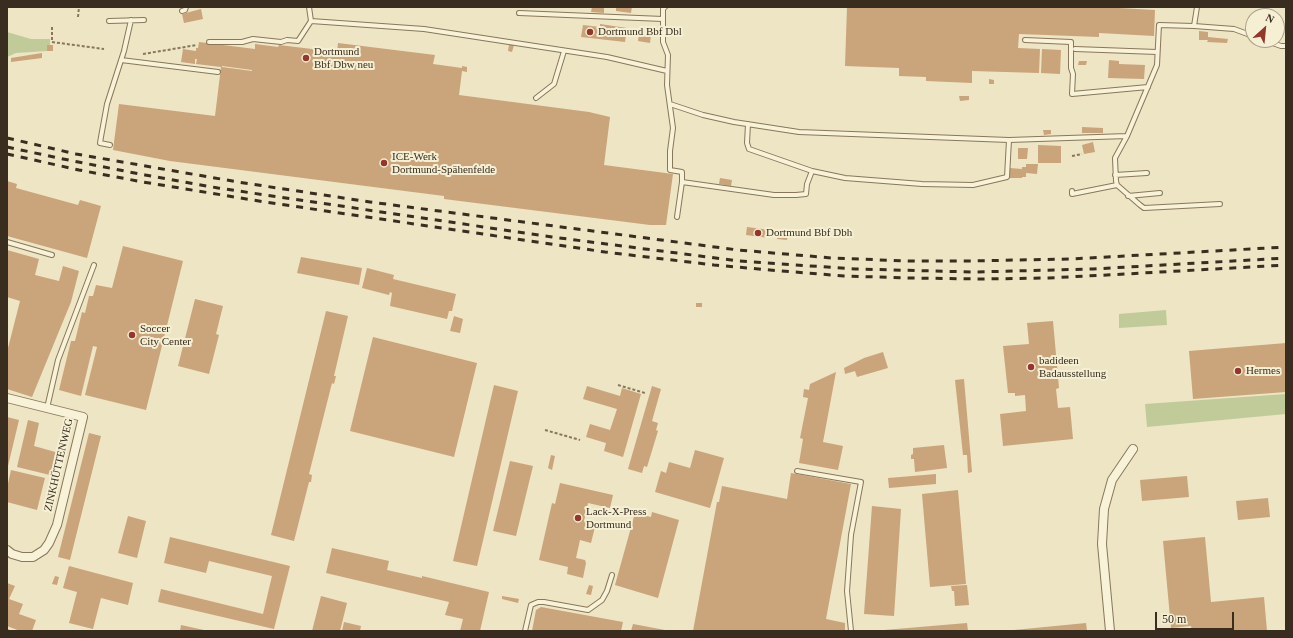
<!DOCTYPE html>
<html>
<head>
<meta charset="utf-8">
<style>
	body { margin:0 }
	#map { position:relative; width:1293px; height:638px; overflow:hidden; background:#ede5c4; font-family:Georgia,serif }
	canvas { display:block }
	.frame { position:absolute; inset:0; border:8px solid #382d1f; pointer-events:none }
	.north { position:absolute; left:1245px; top:8px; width:40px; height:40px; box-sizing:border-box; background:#f5efd4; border:1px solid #a9a18c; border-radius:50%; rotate:27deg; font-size:11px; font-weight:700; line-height:16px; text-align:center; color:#382d1f }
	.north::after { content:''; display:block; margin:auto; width:14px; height:18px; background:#95362c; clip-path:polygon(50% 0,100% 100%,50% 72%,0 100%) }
	.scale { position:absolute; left:1155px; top:612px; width:79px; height:18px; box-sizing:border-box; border:2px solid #382d1f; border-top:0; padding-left:5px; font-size:12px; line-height:14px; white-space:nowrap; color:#382d1f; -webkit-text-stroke:3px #f5efd4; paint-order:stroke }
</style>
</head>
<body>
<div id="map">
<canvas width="1293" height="638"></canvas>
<div class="frame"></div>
<div class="north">N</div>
<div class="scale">50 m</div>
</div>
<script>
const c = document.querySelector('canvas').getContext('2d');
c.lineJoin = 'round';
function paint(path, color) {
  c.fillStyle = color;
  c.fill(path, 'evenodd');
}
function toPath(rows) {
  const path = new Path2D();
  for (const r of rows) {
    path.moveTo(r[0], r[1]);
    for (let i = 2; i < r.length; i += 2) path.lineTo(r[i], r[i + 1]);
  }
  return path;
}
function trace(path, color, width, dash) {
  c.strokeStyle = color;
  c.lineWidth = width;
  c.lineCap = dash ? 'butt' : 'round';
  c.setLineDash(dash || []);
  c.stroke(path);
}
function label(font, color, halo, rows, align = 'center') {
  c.font = font + ' Georgia,serif';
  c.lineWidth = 4;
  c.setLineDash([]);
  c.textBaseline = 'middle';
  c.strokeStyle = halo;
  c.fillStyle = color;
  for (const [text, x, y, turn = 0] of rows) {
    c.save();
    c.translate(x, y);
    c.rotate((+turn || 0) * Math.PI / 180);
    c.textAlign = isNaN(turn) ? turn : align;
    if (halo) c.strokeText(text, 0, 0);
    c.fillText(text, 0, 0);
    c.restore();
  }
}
paint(toPath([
	[7,32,31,39,50,39,50,45,47,45,47,51,16,53,7,57],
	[1166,310,1167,325,1119,328,1119,314],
	[1286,394,1286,414,1147,427,1145,404]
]), '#c0cb99');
paint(toPath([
	[592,7,604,7,604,13,591,12],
	[616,7,632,7,631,13,616,11],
	[847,7,1100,7,1155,10,1154,36,1099,33,1099,37,1019,34,1018,48,1040,49,1039,73,972,71,972,83,926,81,926,77,899,76,899,68,845,66],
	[201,9,203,19,184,23,182,14],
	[600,24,627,28,625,42,581,37,583,25,600,27],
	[1199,31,1208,32,1208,37,1228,39,1227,43,1207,42,1208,40,1199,40],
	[639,33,651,35,650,43,638,41],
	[199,42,255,49,255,44,278,47,279,45,337,52,338,43,435,55,433,64,462,68,462,66,467,67,467,72,462,71,459,95,589,112,610,117,604,165,673,174,666,225,650,225,444,199,444,196,170,161,113,150,119,104,215,116,221,67,196,64,197,59,195,59,195,64,181,62,183,49,196,51,196,48,198,48],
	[222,66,252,70,252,71,222,67],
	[47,45,53,45,53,51,47,51],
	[509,45,514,45,512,52,508,51],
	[1042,49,1061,50,1060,74,1041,73],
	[42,53,42,58,11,62,11,58],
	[1109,60,1119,61,1119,64,1145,65,1144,79,1108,78],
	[1079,61,1087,61,1086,65,1078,65],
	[989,79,994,80,994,84,989,84],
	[959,96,969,96,969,100,960,101],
	[1082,127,1103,128,1103,133,1082,133],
	[1043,130,1051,130,1051,134,1044,135],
	[1093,142,1095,152,1084,154,1082,145],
	[1038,145,1061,146,1061,163,1038,163],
	[1018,148,1028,148,1027,159,1018,159],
	[1026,164,1038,164,1037,174,1026,173,1026,177,1022,177,1022,178,1010,178,1010,168,1022,169,1022,167,1026,167],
	[720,178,732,180,731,186,719,184],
	[7,181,17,184,16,188,78,205,80,200,101,206,87,258,7,236],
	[747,227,770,230,769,238,746,235],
	[778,232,788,233,787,240,777,239],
	[123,246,183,261,146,410,85,395,97,347,93,346,81,396,59,390,71,341,75,341,82,312,85,313,89,296,93,296,96,285,112,288],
	[7,250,39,259,35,275,59,281,63,266,79,271,71,302,32,397,7,389,7,352,20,301,7,297],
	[301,257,362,268,359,285,297,273],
	[367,268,394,275,393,279,456,294,452,311,449,311,447,319,390,306,392,293,390,292,389,295,362,288],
	[195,299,223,306,216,334,219,335,209,374,178,366],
	[696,303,702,303,702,307,696,307],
	[326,311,348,316,334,376,336,376,334,384,332,383,309,474,312,475,311,482,309,482,294,541,271,535],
	[454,316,463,319,460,333,450,331],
	[1053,321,1059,388,1056,389,1058,408,1070,407,1073,439,1003,446,1000,414,1026,411,1025,395,1015,396,1015,393,1008,393,1003,346,1029,344,1027,323],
	[373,337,477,363,454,457,350,431],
	[1286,343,1286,392,1193,399,1189,351],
	[883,352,888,368,857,377,855,371,845,374,844,368,864,358],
	[836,372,823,442,843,446,838,470,799,463,803,439,800,438,808,398,803,397,804,389,809,390,810,384],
	[964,379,972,472,968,473,967,455,963,455,955,380],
	[494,385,518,391,477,566,453,561],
	[587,386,620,396,622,388,641,394,623,457,604,451,606,443,586,437,590,424,610,430,617,409,583,399],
	[652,386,661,389,652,421,658,423,656,430,658,431,647,467,644,466,642,473,628,469],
	[7,417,19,420,8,466,7,466],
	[28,420,39,423,34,446,59,453,54,476,17,467],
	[89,433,101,436,70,560,58,557],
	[944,445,947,468,915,472,914,459,911,459,911,455,913,454,913,448],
	[695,450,724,458,710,508,655,492,661,471,666,473,669,462,690,468],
	[551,455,555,456,552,470,548,468],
	[510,461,533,466,516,536,493,531],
	[11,470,45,478,37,510,7,502,7,488],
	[791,473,851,484,826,619,845,623,845,631,693,631,717,502,719,502,722,486,787,499],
	[936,474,936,484,889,488,888,478],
	[1187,476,1189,497,1142,501,1140,480],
	[560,483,613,495,610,508,588,503,584,521,596,523,591,543,580,540,576,558,585,560,586,563,583,578,567,574,568,567,539,560,552,503,555,504],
	[958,490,966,584,930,587,922,494],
	[1268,498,1270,517,1238,520,1236,501],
	[872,506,901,509,894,616,864,614],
	[652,512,679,520,658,598,615,585,635,513,651,517],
	[128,516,146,521,137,558,118,553],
	[170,537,290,566,274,629,158,602,161,589,263,614,272,576,209,561,206,573,164,563],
	[1205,537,1211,602,1264,597,1267,631,1192,631,1191,626,1171,628,1163,541],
	[332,548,389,561,387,570,422,578,422,576,489,592,480,631,460,631,463,619,445,615,449,602,326,573],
	[69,566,133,583,128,605,101,598,93,629,69,623,77,592,63,588],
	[55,576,59,577,57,585,52,584],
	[7,583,15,586,9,599,23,604,19,614,36,620,32,631,20,631,7,626],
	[589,585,593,586,591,595,586,594],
	[967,585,969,605,955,606,954,591,952,591,951,586],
	[321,596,347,603,340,631,312,631],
	[502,596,519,599,518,603,502,599],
	[541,607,623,622,621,631,532,631,536,610],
	[344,622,361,626,360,631,342,631],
	[967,623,968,631,884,631,884,630],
	[1086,623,1087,631,1014,631,1014,630],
	[633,624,665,630,664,631,631,631],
	[181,625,204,630,204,631,180,631]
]), '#caa47b');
const service = toPath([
	[309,7,311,21],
	[665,7,663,9,663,42,668,55,667,85,673,128,670,151,670,170,682,172,682,182,774,195,796,195,806,194,807,184,812,171],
	[182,11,185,10,186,7],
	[519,13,663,19],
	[109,21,144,20],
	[1194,26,1234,29,1253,36],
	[1025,40,1071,42,1071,68,1073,74,1072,94,1148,87],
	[1264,40,1281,46,1286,46],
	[209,42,242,42,253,39,281,42,287,40,298,41,311,21,424,29,607,57,667,71],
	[1075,49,1157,52],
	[121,60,218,72],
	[536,98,554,84,564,51],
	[670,104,703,115,734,122,799,132,1009,140,1127,136,1157,65,1159,25,1194,26,1197,7],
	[748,124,747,143,749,149,812,171,845,178,922,184,973,185,1007,177,1009,140],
	[1127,136,1115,158,1116,181,1117,185,1125,192,1140,205,1144,208,1220,204],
	[110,145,100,143,101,137,107,104,124,51,131,20],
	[1115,175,1147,173],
	[1072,191,1072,194,1117,185],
	[1128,196,1160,193],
	[677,217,682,182],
	[7,242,52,255],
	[47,408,58,360,94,265],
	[797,471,861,482,851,535,847,591,851,631],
	[525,631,531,605,538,602,544,602,588,610,602,600,607,591,612,575]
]);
const minor = toPath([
	[7,398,83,417,57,525,49,543,44,550,33,557,22,557,12,554,7,550],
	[1110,631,1102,544,1104,509,1112,480,1133,449]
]);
trace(service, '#88775b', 6);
trace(minor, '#88775b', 10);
trace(toPath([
	[78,17,79,7],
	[52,27,52,42,104,49],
	[143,54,197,45],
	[1072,156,1082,154],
	[618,385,645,393],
	[545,430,580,440],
	[7,630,9,631]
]), '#88775b', 2, [3, 2]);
trace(service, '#f8f2d8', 4);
trace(minor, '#f8f2d8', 8);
trace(toPath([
	[7,138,76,154,238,182,370,202,738,250,832,258,908,261,967,261,1071,259,1286,247],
	[7,147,63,159,145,175,218,188,552,237,739,261,855,269,974,272,1093,269,1286,258],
	[7,154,79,170,143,182,265,202,605,252,714,265,770,270,844,276,910,278,980,279,1049,278,1125,274,1286,265]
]), '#382d1f', 3, [7, 7]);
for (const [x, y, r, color] of [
	[590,32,4,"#95362c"],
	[306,58,4,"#95362c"],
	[384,163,4,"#95362c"],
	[758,233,4,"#95362c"],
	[132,335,4,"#95362c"],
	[1031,367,4,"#95362c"],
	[1238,371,4,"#95362c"],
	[578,518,4,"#95362c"]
]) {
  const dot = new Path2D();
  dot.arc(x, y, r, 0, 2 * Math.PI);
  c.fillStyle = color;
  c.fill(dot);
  trace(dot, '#f5efd4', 1.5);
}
label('11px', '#382d1f', '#f5efd4', [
	["Dortmund Bbf Dbl",598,32],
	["Dortmund",314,52],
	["Bbf Dbw neu",314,65],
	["ICE-Werk",392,157],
	["Dortmund-Spähenfelde",392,170],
	["Dortmund Bbf Dbh",766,233],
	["Soccer",140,329],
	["City Center",140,342],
	["badideen",1039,361],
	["Badausstellung",1039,374],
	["Hermes",1246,371],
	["Lack-X-Press",586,512],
	["Dortmund",586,525]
], 'left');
label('11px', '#382d1f', '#f5efd4', [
	["ZINKHÜTTENWEG",59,465,-77]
]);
</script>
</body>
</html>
